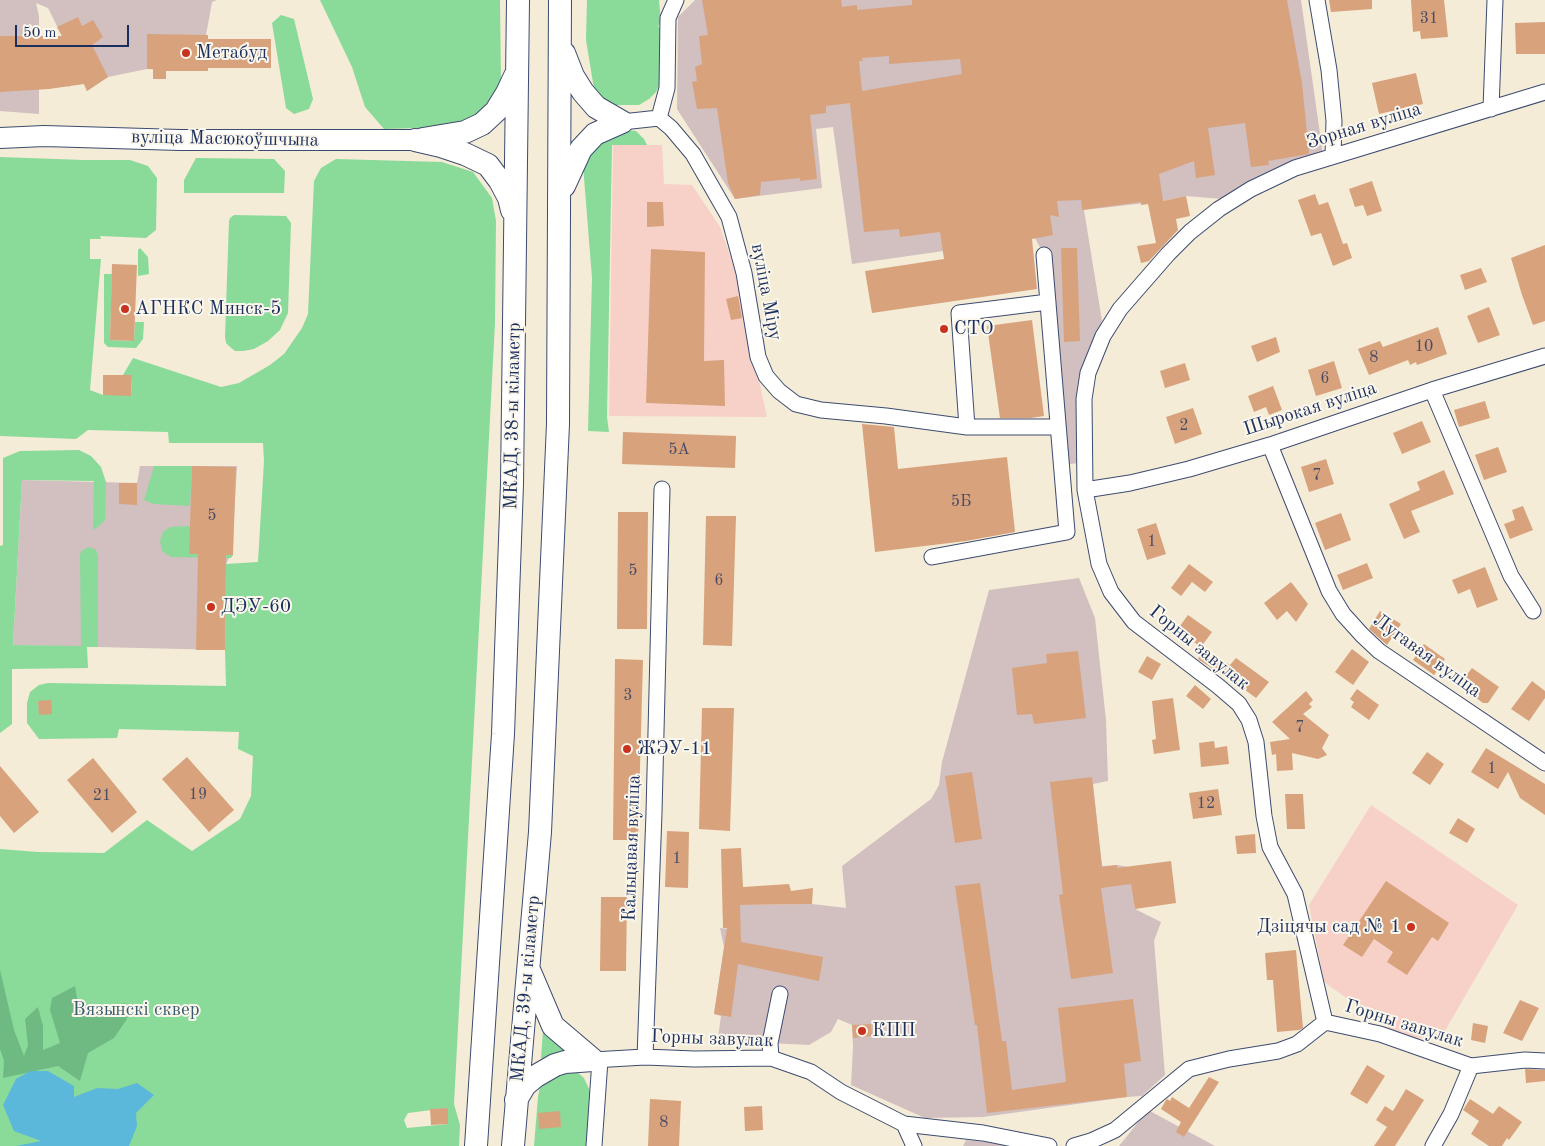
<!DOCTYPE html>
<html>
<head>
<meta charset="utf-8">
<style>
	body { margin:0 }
	#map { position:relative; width:1545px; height:1146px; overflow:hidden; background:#f4ecd6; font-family:"Old Standard TT",serif }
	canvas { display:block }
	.scale { position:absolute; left:15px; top:25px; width:114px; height:22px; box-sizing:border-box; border:2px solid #1b2f5e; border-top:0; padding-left:6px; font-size:15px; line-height:18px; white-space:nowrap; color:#1b2f5e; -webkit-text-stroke:4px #fbf7ec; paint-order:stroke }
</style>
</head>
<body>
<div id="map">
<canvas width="1545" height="1146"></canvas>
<div class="scale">50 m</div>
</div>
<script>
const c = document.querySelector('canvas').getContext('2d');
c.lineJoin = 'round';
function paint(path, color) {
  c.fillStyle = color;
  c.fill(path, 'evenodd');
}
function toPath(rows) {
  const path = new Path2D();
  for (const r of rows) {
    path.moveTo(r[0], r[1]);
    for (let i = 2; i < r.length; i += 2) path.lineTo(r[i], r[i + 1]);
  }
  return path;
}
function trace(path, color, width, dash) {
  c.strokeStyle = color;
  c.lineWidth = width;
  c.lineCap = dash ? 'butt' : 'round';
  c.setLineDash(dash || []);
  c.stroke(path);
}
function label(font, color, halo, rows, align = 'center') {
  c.font = font + ' "Old Standard TT",serif';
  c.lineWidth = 4;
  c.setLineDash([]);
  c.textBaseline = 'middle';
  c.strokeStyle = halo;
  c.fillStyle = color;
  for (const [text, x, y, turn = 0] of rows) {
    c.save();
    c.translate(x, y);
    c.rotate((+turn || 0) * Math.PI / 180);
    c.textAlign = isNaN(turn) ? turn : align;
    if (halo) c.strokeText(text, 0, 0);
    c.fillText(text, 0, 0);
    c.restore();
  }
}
paint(toPath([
	[613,145,662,145,664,184,692,185,720,227,734,267,767,417,609,416],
	[1371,805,1518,905,1439,1041,1425,1033,1421,1038,1407,1041,1324,982,1309,905]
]), '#f7d1c8');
paint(toPath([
	[0,0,217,0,212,2,206,35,208,71,147,69,108,77,87,91,82,80,68,87,54,59,70,52,48,8,36,3,39,16,39,114,0,111],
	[695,0,1301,0,1323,155,1223,199,1186,196,1163,201,1084,210,1102,321,1079,387,1079,463,1062,465,1044,255,1035,238,852,264,833,127,816,129,822,188,735,199,677,109,678,17],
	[140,466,237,466,232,553,226,564,225,650,13,645,22,480,137,483],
	[1079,578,1095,618,1106,720,1108,781,1093,784,1102,866,1117,865,1129,867,1135,909,1161,922,1154,941,1165,1075,1142,1096,1127,1097,983,1117,925,1118,851,1085,853,1047,852,1025,838,1019,831,1032,809,1045,770,1043,718,1038,721,1016,714,1014,724,947,720,928,740,930,740,905,812,904,846,908,842,866,931,799,939,785,942,762,989,590],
	[1148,1110,1215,1146,1119,1146],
	[966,1140,1001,1143,1008,1146,963,1146]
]), '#d2bfc0');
paint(toPath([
	[320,0,500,0,501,83,492,107,455,127,384,129,365,107,352,67],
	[587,0,659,0,661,23,658,26,661,30,661,81,656,92,649,99,639,105,616,105,604,99,594,89,586,40],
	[281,15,294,19,313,99,309,109,294,114,286,108,272,23],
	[627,130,636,131,644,139,647,145,612,145,607,417,609,432,588,431,592,278,583,165,593,146],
	[0,157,84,160,130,160,148,166,157,178,156,230,146,238,100,236,101,239,90,239,90,259,101,259,90,390,103,395,131,395,132,375,123,375,133,358,221,387,239,383,270,365,284,354,302,328,308,314,314,181,321,168,336,159,442,162,473,172,492,198,496,221,495,323,454,1104,460,1125,459,1146,0,1146,0,849,38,852,104,853,147,820,192,851,240,819,251,796,253,756,238,749,239,732,119,729,117,738,39,739,27,723,27,703,30,692,39,685,48,683,226,686,225,650,226,564,258,562,264,461,263,443,169,443,168,432,88,430,76,439,0,436],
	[447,1108,448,1124,407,1128,404,1120,408,1113],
	[196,158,274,159,285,171,284,193,184,193,184,180],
	[234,215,286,216,291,223,288,313,280,330,268,341,254,349,243,351,235,351,230,347,226,343,225,337,229,221,230,218],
	[140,248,148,257,149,274,138,276,138,250],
	[104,274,112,274,110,340,134,341,135,322,144,322,143,339,136,348,108,347,104,343],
	[79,450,91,456,101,467,106,482,105,520,99,526,93,530,94,481,22,480,13,645,81,646,80,556,81,551,89,547,96,550,98,556,98,647,87,647,88,668,12,669,12,724,0,733,0,546,3,545,3,458,20,451],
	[154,466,192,466,190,506,154,504,144,500],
	[190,526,189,554,233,555,231,558,171,557,162,551,160,541,163,532,170,527],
	[543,1030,574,1051,544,1060,541,1058],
	[577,1072,584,1078,590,1091,587,1146,534,1146,538,1097,540,1086,552,1074]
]), '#8ada9a');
paint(toPath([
	[0,970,14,1030,24,1056,28,1045,25,1019,38,1007,43,1026,43,1050,60,1043,50,1010,52,998,75,986,78,1003,97,1010,125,1003,127,1019,114,1038,88,1053,80,1081,58,1066,3,1078,4,1061,0,1049]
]), '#6fba82');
paint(toPath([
	[30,1071,48,1071,74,1086,74,1097,97,1088,118,1089,137,1083,154,1095,136,1113,137,1126,129,1146,16,1146,41,1141,14,1131,3,1105,16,1079]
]), '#5cb8da');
paint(toPath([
	[702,0,841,0,842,7,857,5,857,10,912,5,912,0,1287,0,1302,83,1309,154,1268,161,1269,165,1251,167,1245,123,1208,128,1215,175,1196,178,1194,161,1159,174,1163,201,1186,196,1190,216,1176,219,1178,230,1149,261,1141,263,1137,246,1156,243,1148,204,1141,205,1141,202,1082,210,1081,200,1057,201,1059,217,1050,215,1053,235,1032,239,1037,289,872,313,865,271,944,259,940,232,900,237,899,229,864,232,850,103,826,106,826,113,810,115,817,179,800,181,800,178,761,182,760,195,735,199,728,183,717,108,697,109,692,82,697,81,695,67,702,64,699,36,708,35],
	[889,56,889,64,960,59,962,74,862,91,859,61,863,61,862,58],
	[1329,0,1372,0,1372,9,1331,12],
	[1411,0,1444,0,1448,37,1421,39,1420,31,1413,32],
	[78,17,82,26,93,20,103,37,92,45,108,77,87,91,84,84,49,89,0,92,0,36,62,36,57,27],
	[1545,22,1545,54,1516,54,1515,23],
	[147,34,208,35,208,39,271,39,271,68,208,68,208,71,166,71,166,79,153,79,153,69,147,69],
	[1416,73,1423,104,1379,114,1372,83],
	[1372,181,1382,211,1367,216,1363,205,1355,207,1349,189],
	[1315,194,1319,205,1328,202,1343,244,1347,243,1352,258,1333,266,1321,233,1311,236,1298,200],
	[647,202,663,202,664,226,647,227],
	[1545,245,1545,321,1533,325,1522,295,1511,258],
	[1061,248,1077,248,1080,341,1064,342],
	[651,249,705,252,704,361,724,360,725,406,646,403],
	[112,264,137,265,134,341,110,340],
	[1481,268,1487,282,1465,290,1460,275],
	[738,296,742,318,731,320,726,299],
	[1489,307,1500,335,1478,343,1467,316],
	[1032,320,1044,416,1031,418,1000,418,987,326],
	[1438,327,1447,354,1417,365,1416,362,1410,365,1408,360,1369,375,1358,349,1380,341,1383,347],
	[1276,337,1280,352,1257,362,1251,346],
	[1334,361,1342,388,1316,396,1308,370],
	[1185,363,1190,380,1165,388,1160,371],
	[103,375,132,375,131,396,103,395],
	[1273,386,1282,410,1269,415,1266,407,1254,412,1248,396],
	[1485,401,1490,418,1459,427,1454,410],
	[1193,408,1202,434,1175,444,1166,417],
	[1422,421,1431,442,1402,454,1393,433],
	[862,424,894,427,898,469,1007,457,1015,532,966,541,875,552],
	[623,432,736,436,735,468,622,464],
	[1498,447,1507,472,1484,480,1475,455],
	[1326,459,1334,484,1309,492,1301,467],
	[192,466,236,467,233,555,226,555,225,650,196,650,198,554,189,554],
	[1444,470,1454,494,1411,511,1420,532,1404,539,1389,504,1420,490,1417,482],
	[119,483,137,483,137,505,119,504],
	[1523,506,1533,530,1510,539,1504,524,1515,520,1512,510],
	[618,512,648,512,647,629,617,629],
	[1341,513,1351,540,1325,550,1315,523],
	[706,516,736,516,732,646,703,645],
	[1156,523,1166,554,1147,560,1137,529],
	[1367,563,1373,578,1343,590,1337,575],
	[1189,564,1213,582,1205,592,1192,582,1181,596,1171,588],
	[1485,567,1498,600,1477,608,1470,589,1458,594,1452,580],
	[1291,582,1308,604,1296,622,1287,611,1277,620,1264,603],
	[1380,611,1401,624,1387,645,1369,629],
	[1188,615,1212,632,1201,647,1177,630],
	[1424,644,1445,659,1434,675,1413,660],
	[1352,649,1369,662,1353,685,1335,672],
	[1204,650,1230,665,1236,658,1269,682,1256,698,1214,667,1213,669,1198,659],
	[1078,651,1086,718,1034,724,1032,714,1017,715,1012,668,1047,663,1046,654],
	[1147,656,1161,664,1152,680,1138,672],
	[615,659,643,660,638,840,613,840],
	[1472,668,1499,687,1488,703,1483,703,1459,685],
	[1532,681,1545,691,1545,698,1529,721,1511,709],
	[1195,685,1211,699,1203,709,1186,696],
	[1357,689,1379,705,1369,720,1351,707,1354,702,1350,699],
	[1306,691,1313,700,1309,704,1312,707,1303,714,1329,735,1322,748,1327,755,1318,759,1292,753,1293,770,1277,771,1276,754,1272,755,1270,742,1290,739,1272,722],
	[1173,698,1180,750,1154,754,1152,740,1156,739,1152,701],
	[51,700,52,714,39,715,38,701],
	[702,708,734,708,730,831,699,829],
	[1214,741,1215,748,1227,746,1229,764,1201,767,1199,743],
	[1486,748,1545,784,1545,815,1520,798,1508,772,1498,789,1471,772],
	[1427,752,1444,764,1430,785,1412,773],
	[187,757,234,810,209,832,162,779],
	[93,758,137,812,112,833,67,780],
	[0,766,39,812,14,833,0,816],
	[972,772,982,839,955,843,945,776],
	[1092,777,1102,867,1117,865,1117,868,1171,861,1176,903,1135,909,1131,884,1101,888,1113,973,1071,979,1059,895,1063,894,1050,782],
	[1218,789,1222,815,1193,819,1189,793],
	[1285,794,1303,794,1305,829,1287,829],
	[1458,818,1475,829,1467,843,1449,833],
	[667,831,689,832,688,888,665,887],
	[1255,834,1256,853,1237,854,1235,836],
	[741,848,743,887,789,884,791,891,813,888,812,904,740,905,741,942,823,957,819,981,738,964,731,1017,714,1014,727,928,723,928,721,849],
	[1386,881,1449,923,1438,941,1432,937,1407,975,1387,962,1393,952,1374,939,1362,957,1343,945],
	[980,883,1002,1041,1006,1041,1012,1090,1066,1082,1058,1008,1133,999,1141,1061,1124,1064,1127,1097,987,1113,977,1025,975,1025,955,886],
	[601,897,627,897,626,971,600,971],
	[1296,950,1303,1028,1299,1030,1277,1032,1273,980,1267,980,1265,953],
	[1520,1000,1539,1008,1522,1041,1503,1033],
	[1473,1023,1488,1026,1485,1043,1471,1040],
	[871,1024,872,1036,853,1038,852,1025],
	[1367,1065,1385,1076,1367,1104,1350,1094],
	[1525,1069,1545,1070,1545,1081,1526,1083],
	[1209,1077,1219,1082,1184,1137,1176,1132,1181,1122,1161,1109,1166,1100,1167,1099,1170,1101,1172,1097,1189,1108],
	[1406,1089,1424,1100,1395,1146,1374,1146,1387,1127,1376,1120,1385,1106,1393,1111],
	[650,1099,681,1101,679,1146,648,1146],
	[1470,1099,1493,1114,1499,1106,1522,1122,1509,1140,1507,1138,1502,1146,1489,1146,1471,1134,1479,1121,1463,1110],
	[762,1106,763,1130,745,1131,744,1107],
	[448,1108,448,1124,431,1125,430,1109],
	[560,1111,561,1127,539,1129,538,1113]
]), '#d8a27d');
const minor = toPath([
	[1317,0,1329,70,1334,121,1333,156],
	[1491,109,1495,0],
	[659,118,671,128,693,154,729,217,744,273,758,357,766,376,779,391,796,404,821,410,886,416,967,427],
	[622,122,659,118,667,88,668,18,676,0],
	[1048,302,959,313,967,427,1058,427],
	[1432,390,1511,576,1533,611],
	[1270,445,1329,591,1343,614,1362,635,1379,651,1545,763],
	[1085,490,1130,483,1189,469,1270,445,1432,390,1545,356],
	[932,557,1067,532,1044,255],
	[1325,1022,1295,894,1270,847,1264,816,1256,742,1249,720,1239,704,1218,686,1134,622,1111,592,1099,564,1085,490,1084,399,1088,373,1103,336,1120,309,1168,254,1190,232,1219,209,1251,189,1295,168,1545,92],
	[1325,1022,1380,1034,1471,1066,1525,1060,1545,1061],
	[645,1057,654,813,662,489],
	[771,1058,770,1043,780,994],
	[593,1060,645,1057,694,1059,771,1058,811,1072,841,1092,904,1124,983,1133,1049,1146],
	[904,1124,914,1146],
	[594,1146,600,1060],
	[1074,1146,1091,1141,1115,1130,1189,1069,1229,1059,1278,1051,1297,1044,1325,1022],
	[1433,1146,1451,1114,1471,1066]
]);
const major = toPath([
	[0,138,44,136,180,140,415,140]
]);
const highway = toPath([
	[564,53,573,76,583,92,596,107,622,122],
	[423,139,465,132,482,124,496,111,507,93,515,76],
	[415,140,441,146,465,154,488,165,500,181,509,198,512,210],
	[564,186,581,149,595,134,622,122],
	[530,972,553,1026,593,1060],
	[516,1100,525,1085,536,1076,555,1065,565,1062,593,1060],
	[476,1146,503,734,512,484,518,0],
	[513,1146,540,832,558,424,560,0]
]);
trace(minor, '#3c4b70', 17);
trace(major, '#3c4b70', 22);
trace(highway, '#3c4b70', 24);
trace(minor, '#fff', 15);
trace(major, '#fff', 20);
trace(highway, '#fff', 22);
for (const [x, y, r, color] of [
	[186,53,5,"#c8321e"],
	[125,309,5,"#c8321e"],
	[944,329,5,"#c8321e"],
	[211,607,5,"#c8321e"],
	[627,749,5,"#c8321e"],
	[1411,927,5,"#c8321e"],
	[862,1031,5,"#c8321e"]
]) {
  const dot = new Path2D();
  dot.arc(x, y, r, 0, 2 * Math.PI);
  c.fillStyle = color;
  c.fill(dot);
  trace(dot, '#fbf7ec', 2);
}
label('16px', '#4a4c66', null, [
	["31",1429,19],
	["10",1424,347],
	["8",1374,358],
	["6",1325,379],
	["2",1184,426],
	["5А",679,450],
	["7",1317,476],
	["5Б",961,502],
	["5",212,516],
	["1",1152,542],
	["5",633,571],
	["6",719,581],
	["3",628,696],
	["7",1300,728],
	["1",1492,769],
	["19",198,795],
	["21",102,796],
	["12",1206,804],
	["1",677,859],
	["8",664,1123]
]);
label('19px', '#1b2f5e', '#fbf7ec', [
	["Метабуд",196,53],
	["АГНКС Минск-5",135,309],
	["СТО",954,329],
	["ДЭУ-60",221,607],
	["ЖЭУ-11",637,749],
	["Дзіцячы сад № 1",1401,927,"right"],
	["КПП",872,1031]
], 'left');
label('19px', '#1b2f5e', '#fbf7ec', [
	["Зорная вуліца",1364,126,-17],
	["вуліца Масюкоўшчына",225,139,1],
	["вуліца Міру",766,292,79],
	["Шырокая вуліца",1310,409,-18],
	["МКАД, 38-ы кіламетр",513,416,-89],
	["Горны завулак",1199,648,39],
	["Лугавая вуліца",1427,656,36],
	["Кальцавая вуліца",632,848,-88],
	["МКАД, 39-ы кіламетр",526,989,-85],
	["Горны завулак",1404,1024,17],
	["Горны завулак",712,1039,2]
]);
label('19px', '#375a6d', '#fbf7ec', [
	["Вязынскі сквер",136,1010]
]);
</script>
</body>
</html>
